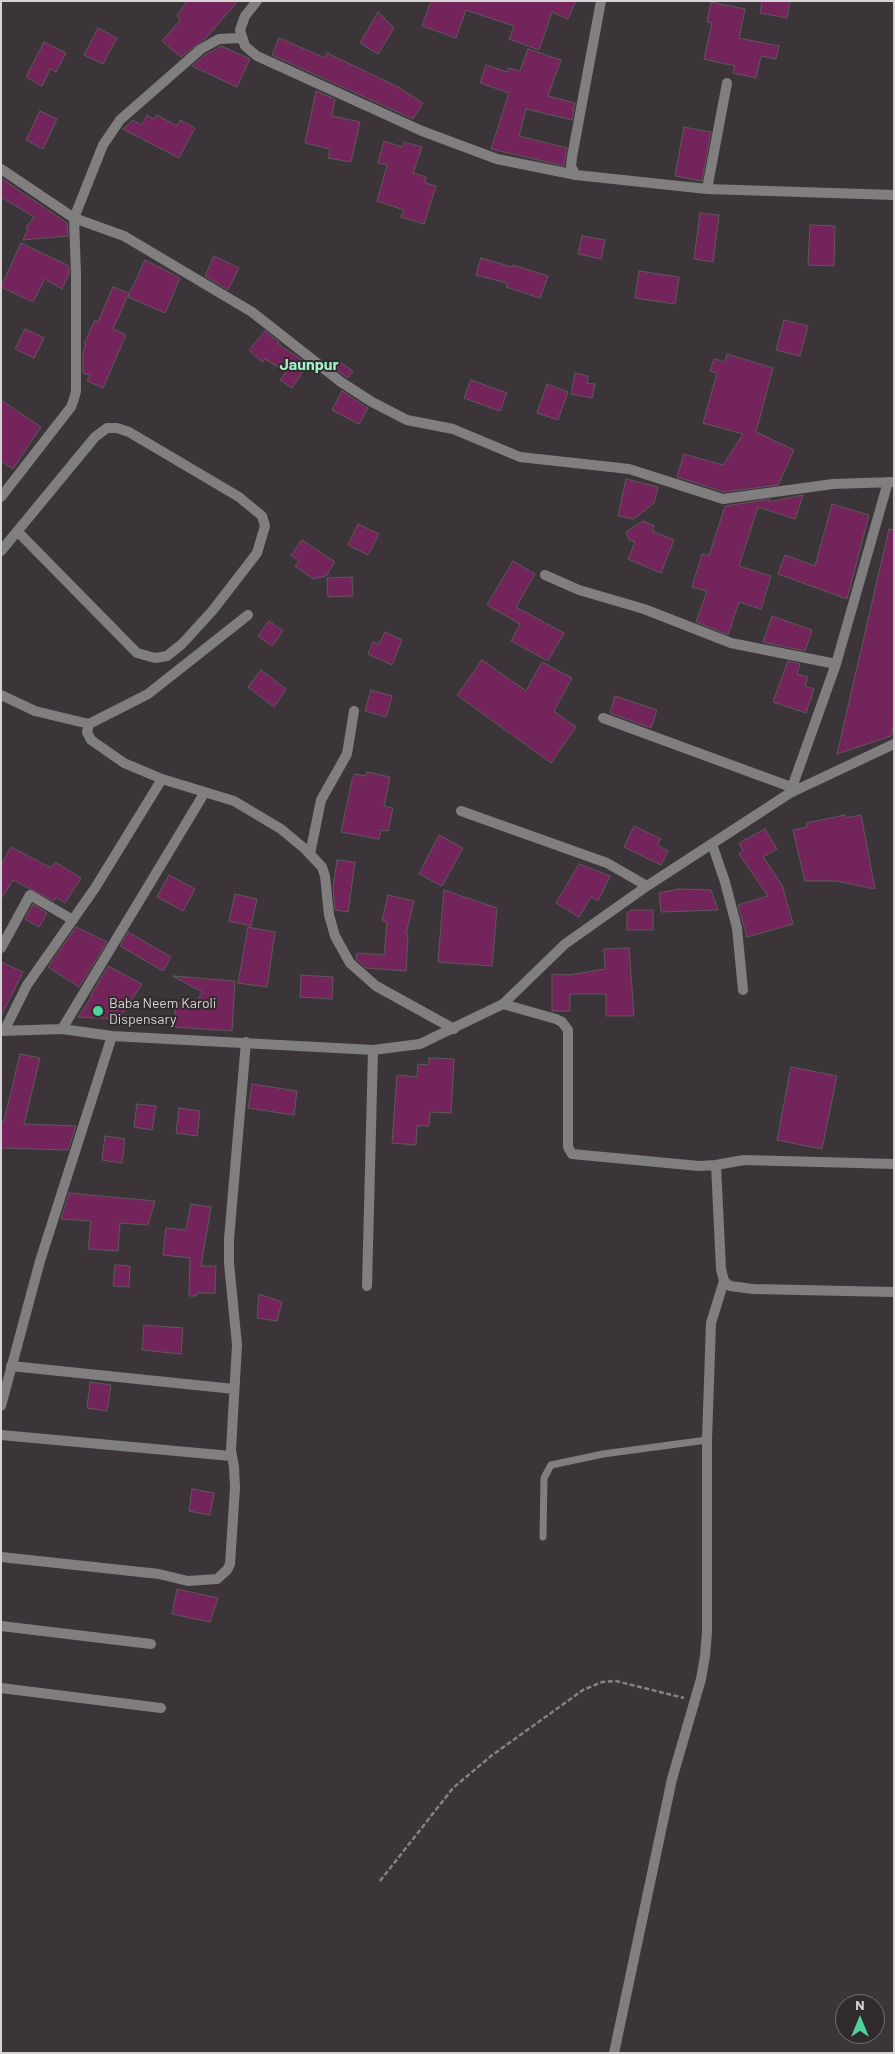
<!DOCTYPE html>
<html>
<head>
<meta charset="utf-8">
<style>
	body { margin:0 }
	#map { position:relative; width:895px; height:2054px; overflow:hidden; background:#3b3539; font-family:Barlow,sans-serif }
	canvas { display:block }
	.frame { position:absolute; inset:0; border:2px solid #d7d3d5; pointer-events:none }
	.north { position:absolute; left:835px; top:1994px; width:50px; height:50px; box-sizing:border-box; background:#312b2e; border:1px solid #736e71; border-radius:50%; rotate:0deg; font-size:14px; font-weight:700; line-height:20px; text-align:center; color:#d7d3d5 }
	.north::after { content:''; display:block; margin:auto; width:18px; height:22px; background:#4ed39a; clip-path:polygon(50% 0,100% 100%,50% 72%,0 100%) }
</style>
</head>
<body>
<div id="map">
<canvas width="895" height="2054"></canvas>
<div class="frame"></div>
<div class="north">N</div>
</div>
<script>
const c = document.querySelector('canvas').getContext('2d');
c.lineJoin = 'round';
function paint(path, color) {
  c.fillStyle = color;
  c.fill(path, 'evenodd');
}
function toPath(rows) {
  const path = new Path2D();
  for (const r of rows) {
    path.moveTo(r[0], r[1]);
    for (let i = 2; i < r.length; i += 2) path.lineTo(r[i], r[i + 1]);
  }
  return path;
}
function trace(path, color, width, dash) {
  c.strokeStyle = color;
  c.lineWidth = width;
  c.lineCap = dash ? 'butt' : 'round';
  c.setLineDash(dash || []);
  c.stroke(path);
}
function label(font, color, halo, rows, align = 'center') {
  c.font = font + ' Barlow,sans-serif';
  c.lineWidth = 4;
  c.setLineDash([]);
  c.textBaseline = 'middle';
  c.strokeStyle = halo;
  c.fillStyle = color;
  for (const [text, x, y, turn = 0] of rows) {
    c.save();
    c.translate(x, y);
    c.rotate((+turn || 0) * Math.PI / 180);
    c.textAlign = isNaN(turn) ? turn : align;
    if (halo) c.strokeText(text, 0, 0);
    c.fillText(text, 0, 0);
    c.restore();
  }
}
const building = toPath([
	[187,1,238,1,206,38,181,57,162,41,181,19,177,16,187,1],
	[431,1,576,1,568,19,552,12,539,50,509,39,514,26,466,10,456,38,422,26,431,1],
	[762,1,790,1,787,18,760,13,762,1],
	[711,2,745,9,739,38,779,46,776,59,761,56,756,78,733,73,735,66,704,59,712,23,707,22,711,2],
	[378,12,394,28,378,54,360,43,378,12],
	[98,28,117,38,103,64,84,55,98,28],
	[279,38,325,58,327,53,398,87,423,103,413,119,272,55,279,38],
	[44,42,66,53,56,72,50,69,42,86,26,77,44,42],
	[221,46,250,59,237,87,192,66,205,55,221,46],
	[528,49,561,60,548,96,575,103,572,120,526,109,519,136,567,148,564,166,491,149,509,93,480,83,486,65,507,72,509,68,520,71,528,49],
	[316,91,335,99,332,116,360,122,351,162,328,158,330,149,305,143,316,91],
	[40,111,57,119,43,149,26,140,40,111],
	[147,115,154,119,157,115,177,126,180,120,195,128,179,158,123,129,133,120,142,125,147,115],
	[684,127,711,132,702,181,675,176,684,127],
	[384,141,402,147,404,142,422,147,413,173,426,177,425,183,436,186,424,224,401,217,404,210,377,201,387,165,378,163,384,141],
	[1,178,67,223,68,236,23,240,28,229,26,228,34,217,1,197,1,178],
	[700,213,719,215,713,262,694,259,700,213],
	[810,225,835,226,834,266,808,265,810,225],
	[582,236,605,240,601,259,578,254,582,236],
	[21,243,69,266,69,274,62,289,45,279,33,302,1,287,21,243],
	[214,256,239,268,228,290,205,276,214,256],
	[481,258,512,267,513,265,548,276,540,298,506,287,507,283,476,275,481,258],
	[145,260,180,278,165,313,128,297,145,260],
	[639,271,679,277,675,304,635,298,639,271],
	[113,287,129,293,113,329,126,335,103,388,87,381,90,375,83,373,83,351,86,345,84,344,95,320,98,322,113,287],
	[784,320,808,326,800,356,776,350,784,320],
	[25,329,44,338,34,358,15,349,25,329],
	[265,331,279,342,278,344,308,364,292,388,280,380,286,372,265,359,262,362,249,350,265,331],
	[727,354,773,368,756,432,794,450,778,485,724,492,677,477,684,454,723,465,743,434,703,423,717,373,710,371,714,359,725,362,727,354],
	[338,361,353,371,348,378,334,368,338,361],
	[575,373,588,376,587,383,595,384,592,398,571,394,575,373],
	[471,380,507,393,500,411,464,398,471,380],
	[547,384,568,392,558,420,537,413,547,384],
	[342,391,368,408,359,424,332,410,342,391],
	[1,400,41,427,13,469,1,461,1,400],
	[626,479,658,487,654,503,634,519,618,516,626,479],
	[803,495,795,519,758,507,739,566,771,576,761,609,739,602,728,635,696,622,707,591,692,587,702,554,709,556,725,506,770,499,769,502,803,495],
	[832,504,869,515,847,599,778,574,785,555,815,566,832,504],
	[643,521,654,526,652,531,674,540,661,573,628,559,635,542,629,540,626,532,643,521],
	[358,524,379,534,368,555,348,545,358,524],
	[889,529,894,530,894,724,891,736,837,754,889,529],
	[302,540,335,562,326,576,313,579,295,566,299,561,291,555,302,540],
	[513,561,535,574,516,607,564,633,548,661,511,641,520,624,487,605,513,561],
	[352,577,353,596,328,597,327,578,352,577],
	[772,616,812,630,805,651,763,642,772,616],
	[269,621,283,631,272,646,258,636,269,621],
	[385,632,402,640,392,665,368,654,373,642,379,644,385,632],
	[482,660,526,691,542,662,572,678,554,711,576,727,551,763,457,695,482,660],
	[788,661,800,664,797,674,808,677,805,686,814,689,806,713,773,702,788,661],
	[261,670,286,689,274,707,248,687,261,670],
	[371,690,392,696,386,717,365,711,371,690],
	[615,696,657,710,651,728,610,713,615,696],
	[367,772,390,777,384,806,393,808,388,831,381,830,379,839,341,832,352,780,355,774,366,776,367,772],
	[845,815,845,818,861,815,875,889,836,881,805,881,793,830,807,827,806,823,845,815],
	[634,826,661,839,657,845,668,851,661,865,624,847,634,826],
	[765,829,777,849,763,857,782,885,793,924,747,937,738,905,768,896,739,854,743,851,739,843,765,829],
	[439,835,463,848,442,886,419,874,439,835],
	[11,847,51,868,55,862,81,878,65,903,56,897,54,901,13,880,1,899,1,865,11,847],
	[337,860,355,862,348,912,335,910,333,888,337,860],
	[579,864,610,876,598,901,591,897,579,917,556,903,579,864],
	[169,875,195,889,183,911,157,897,169,875],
	[679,889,711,890,718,910,661,912,659,893,679,889],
	[444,890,497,908,492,966,438,962,444,890],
	[235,894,257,899,251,926,229,921,235,894],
	[388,895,414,901,406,934,408,934,406,971,366,968,356,959,357,953,384,955,387,922,382,921,388,895],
	[33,904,47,913,39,927,25,919,33,904],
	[631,910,653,910,653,930,627,930,627,913,631,910],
	[76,927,107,942,79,987,48,967,76,927],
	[248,927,275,932,267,987,238,983,248,927],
	[128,932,171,957,163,971,120,946,128,932],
	[629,948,634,1016,606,1016,606,994,570,994,570,1011,552,1011,552,974,569,975,605,969,604,949,629,948],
	[1,962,23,972,1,1016,1,962],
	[108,966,142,984,119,1019,78,1017,92,996,91,995,108,966],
	[301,975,333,977,332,999,300,997,301,975],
	[173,976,235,981,232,1031,174,1027,176,1001,193,1010,202,992,173,976],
	[20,1054,40,1058,24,1124,76,1126,68,1150,1,1148,1,1121,4,1121,20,1054],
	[429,1058,454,1059,451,1113,430,1112,429,1126,417,1126,416,1145,392,1143,397,1075,417,1077,418,1064,429,1065,429,1058],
	[791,1067,837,1076,822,1149,777,1140,791,1067],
	[252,1084,297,1091,294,1115,248,1108,252,1084],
	[137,1104,156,1106,152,1130,134,1127,137,1104],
	[179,1108,200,1111,197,1136,176,1133,179,1108],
	[105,1136,125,1139,122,1163,102,1160,105,1136],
	[69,1193,90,1195,155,1201,148,1225,120,1223,118,1251,88,1249,91,1221,61,1219,69,1193],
	[191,1204,211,1207,201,1266,216,1266,215,1293,197,1293,196,1296,189,1296,190,1258,163,1255,166,1228,186,1230,191,1204],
	[115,1265,130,1266,129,1287,113,1286,115,1265],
	[259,1294,282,1302,277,1321,257,1318,259,1294],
	[144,1325,183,1328,181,1354,142,1350,144,1325],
	[90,1382,111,1385,107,1411,87,1408,90,1382],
	[192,1489,214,1493,210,1515,189,1511,192,1489],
	[177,1589,218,1598,210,1622,172,1614,177,1589]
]);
paint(building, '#72245b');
trace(building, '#5f585c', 1);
trace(toPath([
	[380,1881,453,1788,491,1756,583,1690,602,1682,616,1681,684,1698]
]), '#868184', 2.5, [5, 2.5]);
trace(toPath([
	[543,1537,544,1478,551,1465,603,1454,707,1440]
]), '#817e80', 7);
trace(toPath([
	[257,1,245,16,240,30,245,46,257,56,422,131,497,159,576,175],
	[601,1,572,157,571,167,576,175,707,189,894,195],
	[1,169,74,218,124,236,252,312,341,382,372,402,407,420,453,429,520,457,629,469,723,499,833,484,894,482],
	[707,189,727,83],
	[1,497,71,407,74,399,76,391,76,273,74,218,103,145,120,120,201,49,219,39,240,38],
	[1,551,95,437,107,428,117,428,129,432,239,497,262,516,265,526,257,553,213,610,182,644,167,656,155,658,137,653,18,532],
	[545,575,579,590,644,609,731,643,836,664],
	[1,695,35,711,89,724,148,694,248,615],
	[603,718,791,787],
	[89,724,87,732,91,740,124,763,162,779,234,801,281,829,305,849,322,867,325,876,329,915,335,936,350,963,376,986,454,1029],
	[790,793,836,664,888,482],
	[461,811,607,863,647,886],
	[712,844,725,882,737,928,743,990],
	[310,854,321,800,347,754,354,711],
	[1,948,30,895,73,920],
	[503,1004,556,1019,562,1022,568,1030,568,1147,572,1154,699,1166,716,1165,721,1269,724,1281,711,1323,707,1440,707,1632,705,1656,701,1679,672,1779,614,2053],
	[62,1029,205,792],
	[1,1031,62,1029,112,1036,373,1050,420,1044,503,1004,565,944,647,886,790,793,894,744],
	[4,1031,27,985,95,888,162,779],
	[716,1165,744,1160,894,1164],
	[724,1281,730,1286,753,1289,894,1292],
	[367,1286,373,1050],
	[11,1366,234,1389],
	[1,1406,40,1261,112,1036],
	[1,1435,231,1456],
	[1,1557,159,1574,188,1581,217,1579,227,1570,230,1564,235,1488,234,1467,231,1450,237,1345,229,1263,229,1239,246,1042],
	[1,1626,151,1644],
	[1,1688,161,1708]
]), '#817e80', 10);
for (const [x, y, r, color] of [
	[98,1011,6,"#4ed39a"]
]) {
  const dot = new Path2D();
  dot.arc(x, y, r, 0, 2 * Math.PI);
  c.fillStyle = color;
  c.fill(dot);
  trace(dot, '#312b2e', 2);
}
label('14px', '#d7d3d5', '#312b2e', [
	["Baba Neem Karoli",109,1003],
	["Dispensary",109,1019]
], 'left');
label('bold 16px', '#a1f4ca', '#312b2e', [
	["Jaunpur",309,365]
]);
</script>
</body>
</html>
